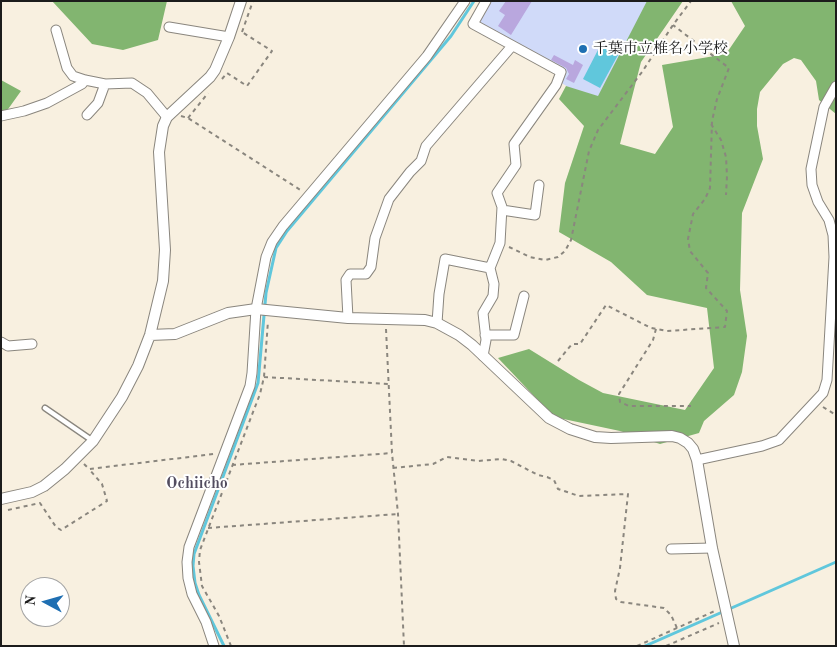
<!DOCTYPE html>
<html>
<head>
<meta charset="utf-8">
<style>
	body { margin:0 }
	#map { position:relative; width:837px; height:647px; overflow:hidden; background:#f8f0e0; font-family:"Old Standard TT",serif }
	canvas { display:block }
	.frame { position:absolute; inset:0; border:2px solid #1c1c1c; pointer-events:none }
	.north { position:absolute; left:20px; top:577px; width:50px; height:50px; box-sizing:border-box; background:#fff; border:1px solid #a4a4a4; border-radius:50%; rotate:276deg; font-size:14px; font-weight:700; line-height:20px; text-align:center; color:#1c1c1c }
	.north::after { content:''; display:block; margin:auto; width:18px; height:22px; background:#1f6fb2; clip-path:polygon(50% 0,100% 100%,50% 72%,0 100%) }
</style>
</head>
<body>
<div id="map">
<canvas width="837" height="647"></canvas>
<div class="frame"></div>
<div class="north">N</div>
</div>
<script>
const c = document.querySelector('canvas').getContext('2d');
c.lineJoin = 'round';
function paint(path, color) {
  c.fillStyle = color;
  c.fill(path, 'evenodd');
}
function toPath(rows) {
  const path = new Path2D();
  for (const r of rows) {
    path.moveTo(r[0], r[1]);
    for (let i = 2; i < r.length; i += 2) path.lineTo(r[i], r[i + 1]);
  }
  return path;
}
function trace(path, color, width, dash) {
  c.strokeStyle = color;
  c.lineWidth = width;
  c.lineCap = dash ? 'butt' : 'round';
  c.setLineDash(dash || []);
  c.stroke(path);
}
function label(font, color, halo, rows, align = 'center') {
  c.font = font + ' "Old Standard TT","Noto Serif JP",serif';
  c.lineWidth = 4;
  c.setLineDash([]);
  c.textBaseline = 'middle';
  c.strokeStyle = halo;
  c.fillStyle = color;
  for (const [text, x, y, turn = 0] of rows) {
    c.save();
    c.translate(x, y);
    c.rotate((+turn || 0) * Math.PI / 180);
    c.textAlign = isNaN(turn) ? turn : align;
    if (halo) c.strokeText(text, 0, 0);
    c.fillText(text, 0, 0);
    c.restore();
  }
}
paint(toPath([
	[489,1,676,1,603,109,560,82,565,73,478,24,478,19]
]), '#d0daf9');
paint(toPath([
	[52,1,167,1,158,40,123,50,92,44],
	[647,1,683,1,641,62,620,144,655,154,673,127,662,65,726,54,745,26,731,1,836,1,836,114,819,100,816,81,801,60,794,58,783,64,760,92,757,109,757,126,763,159,742,213,740,290,747,336,742,372,734,395,704,421,699,433,660,444,620,431,554,417,498,358,529,349,579,380,603,393,685,410,714,368,707,308,647,295,611,262,559,232,565,183,584,126,559,99,566,86,598,96],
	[1,80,21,91,1,119]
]), '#82b570');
paint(toPath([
	[600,46,618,55,600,88,583,79]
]), '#60c7dc');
trace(toPath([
	[224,646,199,595,195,583,193,566,194,554,258,383,266,293,276,248,287,231,451,36,474,1],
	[645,646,836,562]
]), '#60c7dc', 3);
paint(toPath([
	[506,1,532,1,511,35,498,26,505,15,499,11],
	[554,55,573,65,575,60,583,65,574,83,566,79,569,74,566,68,551,60]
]), '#b9a7de');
const service = toPath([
	[45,408,93,441]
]);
const minor = toPath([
	[169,27,229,37],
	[56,30,67,68,73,76,85,80,105,84,132,83,147,93,167,117],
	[87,115,98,103,105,84],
	[1,116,24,111,47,103,82,84,85,80],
	[502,210,535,215,539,185],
	[348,318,346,280,350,274,366,274,371,267,375,238,389,199,410,172,421,161,426,146,512,46],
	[437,323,439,294,445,259,490,268,500,243,502,207,497,193,516,165,514,144,556,85,561,72,473,24,486,1],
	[485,335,514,335,524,296],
	[1,342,8,346,32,344],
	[483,356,486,340,483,313,493,296,494,284,490,268],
	[697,460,762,446,779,440,823,393,827,380,834,257,833,235,829,220,818,202,812,185,811,169,824,107,836,86],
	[671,549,712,548],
	[214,646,206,622,192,594,188,578,187,562,189,547,250,386,252,373,256,309,266,257,272,242,283,226,427,56,465,1]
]);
const tertiary = toPath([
	[150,335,175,334,228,313,256,309,348,318,425,320,437,323,459,335,472,345,549,418,570,429,595,437,611,438,672,436,680,438,688,443,693,449,697,460,712,548,734,646],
	[1,499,32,492,44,486,65,469,93,441,122,397,138,366,150,335,163,281,165,250,159,152,163,126,167,117,210,77,215,70,229,37,241,1]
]);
trace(service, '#8a867e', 7);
trace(minor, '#8a867e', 11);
trace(tertiary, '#8a867e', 12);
trace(toPath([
	[242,32,253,1],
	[222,79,227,73,247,86,272,51,242,32],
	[181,116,188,118,302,191],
	[188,118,208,93],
	[711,124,721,140,726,157,727,176,726,195],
	[509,247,530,257,545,260,558,257,565,251,571,240,589,151,598,130,642,72,673,25,691,1],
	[386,329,392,453,398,514,404,646],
	[656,329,653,340,619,394,620,402,629,406,691,406],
	[558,361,572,344,580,344,606,305,651,328,667,331,725,327,727,311,706,288,708,273,690,251,688,239,693,214,705,199,710,188,712,121,717,99,729,68,673,25],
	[264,377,389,384],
	[823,407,836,415],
	[84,464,89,469,214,454],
	[232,465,392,453],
	[393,468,433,464,447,457,478,461,502,459,511,461,538,475,547,477,554,480,558,489,579,496,628,494,620,568,615,591,616,599,621,602,664,608,671,615,677,628],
	[8,510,40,503,56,527,61,530,107,501,102,484,89,469],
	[208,528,398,514],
	[231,646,219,616,202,586,199,562,200,550,260,394,264,377,268,321],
	[637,646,717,610],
	[666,646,719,623]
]), '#8a867e', 2, [4, 4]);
trace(service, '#fff', 4.5);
trace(minor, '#fff', 9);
trace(tertiary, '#fff', 10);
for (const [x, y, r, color] of [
	[583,49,5,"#1f6fb2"]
]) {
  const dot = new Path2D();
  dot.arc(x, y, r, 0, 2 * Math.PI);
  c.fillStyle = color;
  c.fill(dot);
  trace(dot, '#fff', 2);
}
label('15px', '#1c1c1c', '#fff', [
	["千葉市立椎名小学校",593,49]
], 'left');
label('bold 16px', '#534d60', '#fff', [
	["Ochiicho",197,484]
]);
</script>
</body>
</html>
